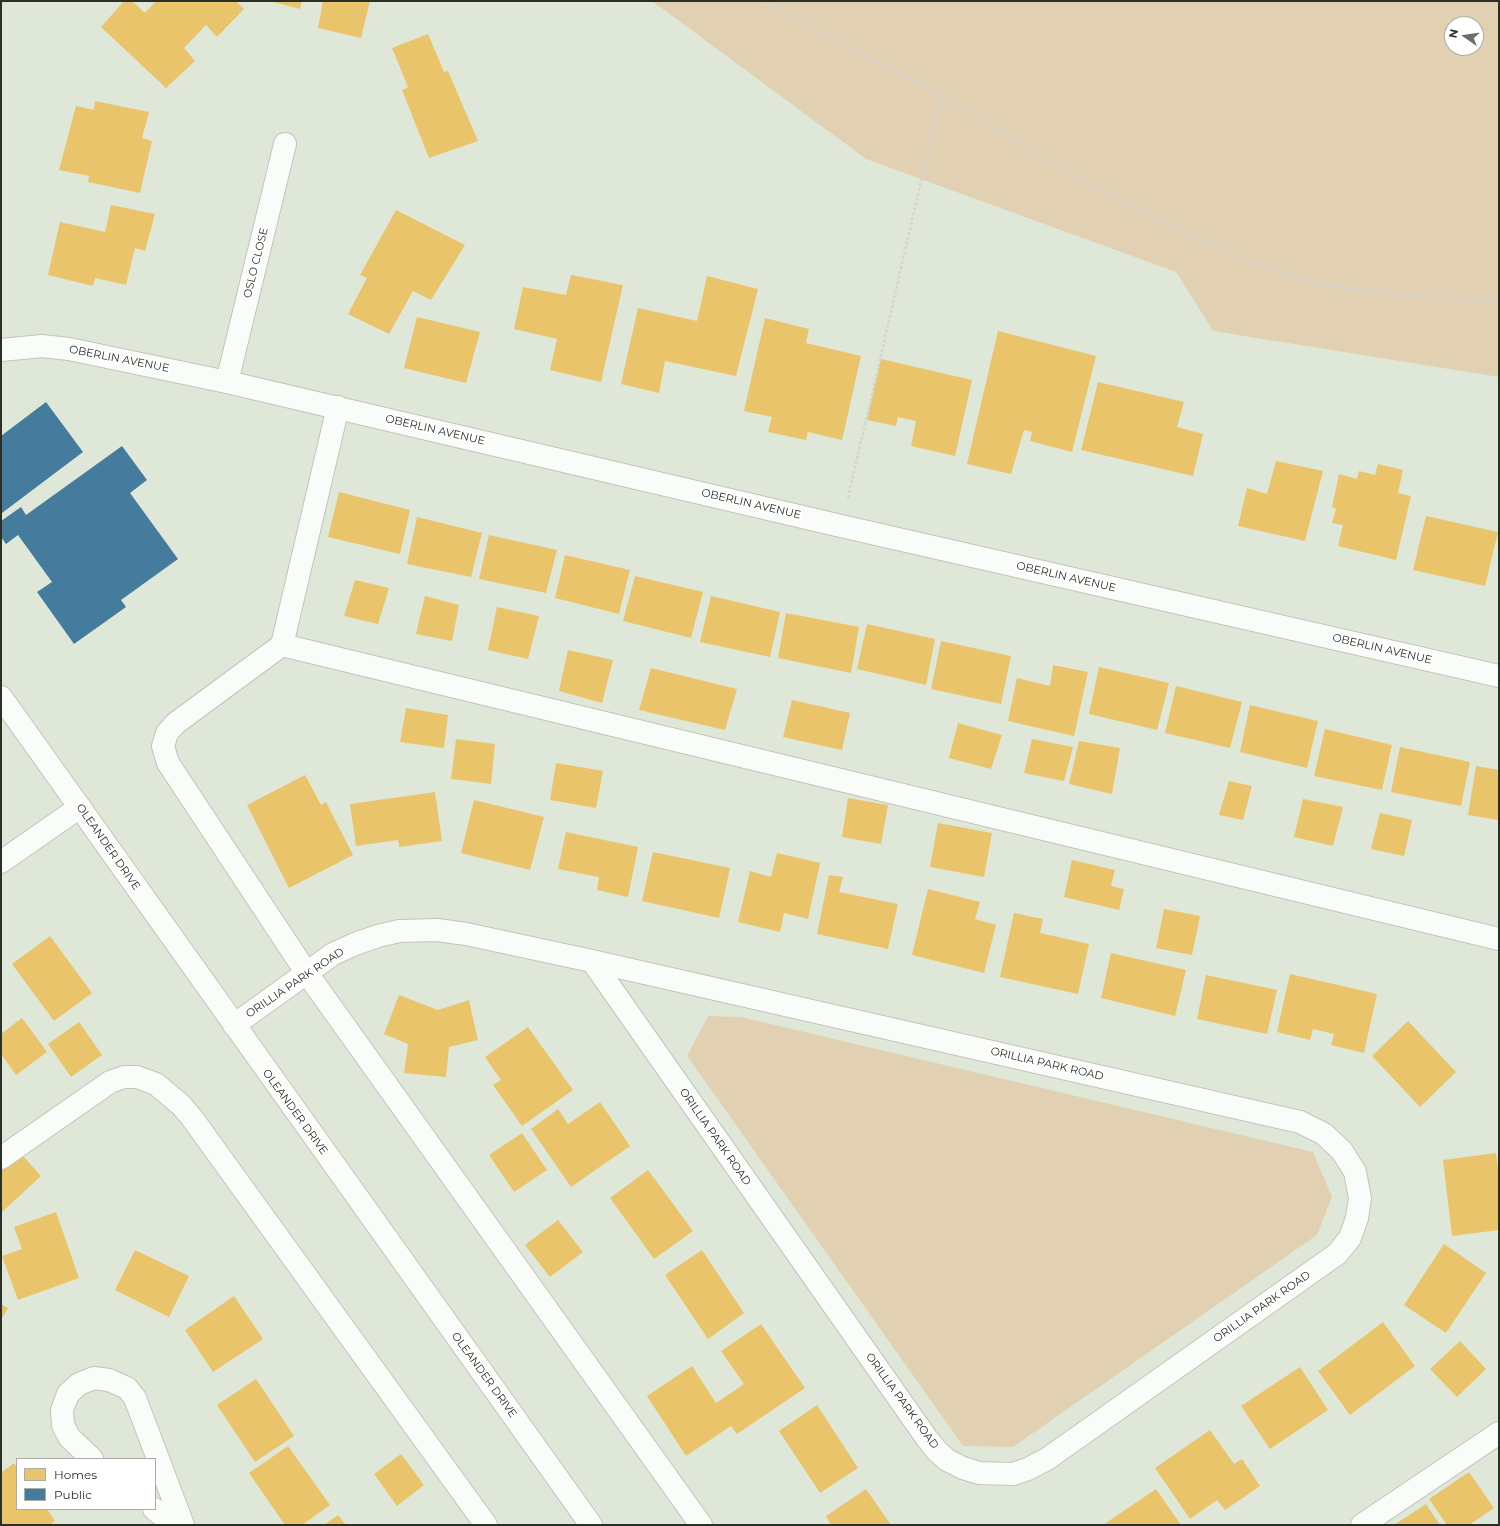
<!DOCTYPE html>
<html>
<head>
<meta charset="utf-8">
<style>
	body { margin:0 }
	#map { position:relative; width:1500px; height:1526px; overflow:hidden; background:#dfe8d8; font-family:Montserrat,sans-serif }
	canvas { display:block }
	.frame { position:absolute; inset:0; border:2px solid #2a3025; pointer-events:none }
	.legend { position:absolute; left:16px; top:1458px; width:140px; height:52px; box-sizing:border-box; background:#fff; border:1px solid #aaaca8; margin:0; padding:5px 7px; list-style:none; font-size:12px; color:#2a3025 }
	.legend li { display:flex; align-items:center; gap:8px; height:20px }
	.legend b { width:20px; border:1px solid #aaaca8 }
	.north { position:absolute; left:1444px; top:16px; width:40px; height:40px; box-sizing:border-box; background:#fff; border:1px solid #aaaca8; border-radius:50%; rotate:283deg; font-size:11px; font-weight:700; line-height:16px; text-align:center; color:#2a3025 }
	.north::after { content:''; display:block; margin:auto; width:14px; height:18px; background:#697064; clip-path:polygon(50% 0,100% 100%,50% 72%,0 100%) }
</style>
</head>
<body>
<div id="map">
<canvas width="1500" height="1526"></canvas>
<div class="frame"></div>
<ul class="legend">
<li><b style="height:11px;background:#e9c46a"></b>Homes</li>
<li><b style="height:11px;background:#457b9d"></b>Public</li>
</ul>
<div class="north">N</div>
</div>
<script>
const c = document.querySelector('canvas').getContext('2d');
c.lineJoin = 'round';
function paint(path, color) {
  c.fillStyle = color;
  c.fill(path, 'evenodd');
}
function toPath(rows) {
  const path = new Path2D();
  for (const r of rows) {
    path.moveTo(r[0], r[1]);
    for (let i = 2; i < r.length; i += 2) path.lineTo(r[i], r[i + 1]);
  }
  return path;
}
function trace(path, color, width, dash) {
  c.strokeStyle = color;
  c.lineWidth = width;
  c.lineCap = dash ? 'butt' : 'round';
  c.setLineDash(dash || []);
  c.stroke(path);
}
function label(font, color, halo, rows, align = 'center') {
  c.font = font + ' Montserrat,sans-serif';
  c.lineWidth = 4;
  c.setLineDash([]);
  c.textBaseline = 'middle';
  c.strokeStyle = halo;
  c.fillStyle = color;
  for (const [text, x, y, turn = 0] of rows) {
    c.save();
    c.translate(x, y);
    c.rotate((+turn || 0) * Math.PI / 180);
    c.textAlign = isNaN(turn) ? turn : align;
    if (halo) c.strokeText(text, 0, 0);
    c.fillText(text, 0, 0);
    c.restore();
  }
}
paint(toPath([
	[652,1,1499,1,1499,377,1213,331,1176,272,866,159],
	[1452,24,1476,24,1476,48,1452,48],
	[708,1016,741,1017,1313,1152,1332,1197,1317,1235,1013,1447,963,1446,687,1056]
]), '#e1d1b2');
paint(toPath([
	[124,1,132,1,145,13,156,1,236,1,244,9,217,37,206,25,184,48,195,61,166,88,101,27],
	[270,1,302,1,300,9],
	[323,1,370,1,361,38,318,28],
	[428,34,444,72,448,71,478,141,429,158,402,90,408,87,392,48],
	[95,101,149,112,142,138,152,141,140,193,88,182,89,176,59,170,76,106,94,110],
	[111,205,155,214,145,251,135,248,126,285,95,278,93,286,48,275,60,222,105,232],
	[396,210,465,245,431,300,413,291,389,334,348,314,367,278,360,275],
	[571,275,623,285,601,382,550,370,557,339,514,329,523,287,566,295],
	[707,276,758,289,736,376,665,361,659,393,621,384,638,308,697,321],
	[417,317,480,332,466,383,404,368],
	[765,318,809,329,806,343,861,356,842,440,808,432,806,440,768,432,772,417,744,411],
	[998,331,1096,356,1072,452,1030,441,1032,432,1024,430,1011,474,967,464],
	[881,359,972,380,955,456,911,446,916,421,898,417,896,426,867,420],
	[1098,382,1184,402,1177,427,1203,434,1193,476,1081,450],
	[1276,461,1323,471,1305,541,1238,526,1247,488,1267,494],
	[1378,464,1403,470,1398,493,1411,496,1396,560,1338,546,1343,525,1332,523,1336,509,1332,507,1339,474,1357,479,1359,471,1375,475],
	[339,492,410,510,400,554,328,537],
	[1426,516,1498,532,1485,586,1413,570],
	[417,517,482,533,471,577,407,564],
	[489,535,557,550,546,593,479,579],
	[565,555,630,570,619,614,555,598],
	[635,576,703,592,691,638,623,621],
	[355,580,389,588,378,624,344,616],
	[425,596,459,605,452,641,416,634],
	[711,596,780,612,770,657,700,642],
	[497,607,539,616,528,659,488,650],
	[786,613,859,627,851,673,778,658],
	[867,624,935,639,926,685,857,669],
	[941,641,1011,656,1001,704,931,689],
	[568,650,613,660,602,703,559,691],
	[1053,665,1088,672,1074,736,1008,721,1017,678,1050,686],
	[1099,667,1169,683,1157,730,1089,714],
	[651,668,737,689,725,730,639,710],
	[1176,686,1242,702,1230,748,1165,733],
	[792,700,850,713,842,750,783,737],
	[1250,705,1318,721,1307,768,1240,752],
	[406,708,448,715,444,748,400,742],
	[958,723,1002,735,991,769,949,758],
	[1325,729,1392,745,1382,790,1314,776],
	[456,739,495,744,491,784,451,779],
	[1032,739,1073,747,1064,781,1024,773],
	[1079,741,1120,748,1112,794,1069,784],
	[1400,747,1470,762,1461,806,1391,792],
	[556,763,603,771,596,808,550,800],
	[1476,766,1499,770,1499,820,1468,815],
	[305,775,321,805,326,802,353,855,289,888,247,805],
	[1229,781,1252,786,1243,820,1219,815],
	[435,792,442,841,399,847,398,840,356,846,350,804],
	[848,798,888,805,881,844,842,837],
	[1303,799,1343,807,1333,846,1294,837],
	[474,800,544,817,530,870,461,853],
	[1380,813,1412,820,1404,856,1371,849],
	[938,823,992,833,984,877,930,867],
	[566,832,638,847,628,897,597,890,599,877,558,869],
	[653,852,730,868,719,918,642,901],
	[777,853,820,863,808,919,784,913,780,932,738,922,750,871,771,877],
	[1072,860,1115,870,1111,886,1124,889,1119,910,1064,897],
	[829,875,843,877,839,892,898,904,888,949,817,934],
	[928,889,980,902,975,919,996,925,984,973,912,955],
	[1164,909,1200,916,1192,955,1156,948],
	[1014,913,1043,919,1040,933,1089,944,1078,994,1000,977],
	[50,936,92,993,54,1021,12,964],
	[1111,953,1186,970,1175,1016,1101,998],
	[1290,974,1377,994,1364,1053,1331,1045,1334,1034,1313,1029,1310,1040,1277,1032],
	[1206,975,1277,990,1267,1034,1197,1019],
	[399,995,438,1010,469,1000,478,1040,449,1047,446,1077,404,1073,408,1044,384,1034],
	[22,1018,47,1052,16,1075,1,1054,1,1034],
	[1408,1021,1456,1072,1420,1107,1372,1056],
	[79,1022,102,1055,71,1077,48,1044],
	[528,1027,573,1090,522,1126,493,1085,501,1080,485,1057],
	[600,1102,630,1146,571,1187,531,1129,558,1109,568,1124],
	[522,1133,547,1170,514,1192,489,1155],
	[14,1146,41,1176,1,1213,1,1158],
	[1496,1153,1499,1178,1499,1230,1452,1236,1443,1160],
	[648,1170,693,1231,654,1259,610,1198],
	[56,1212,79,1278,18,1300,2,1256,22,1249,14,1227],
	[558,1220,583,1252,550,1277,525,1245],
	[1444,1244,1486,1273,1446,1333,1404,1305],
	[135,1250,189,1276,169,1317,115,1290],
	[702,1250,744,1313,708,1339,665,1275],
	[234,1296,263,1339,213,1372,185,1330],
	[1,1304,8,1308,1,1320],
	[1383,1322,1415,1366,1350,1415,1318,1371],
	[761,1324,805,1388,737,1434,731,1426,686,1456,647,1396,692,1366,716,1403,744,1384,721,1351],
	[1460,1341,1486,1369,1457,1397,1430,1369],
	[1300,1367,1328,1410,1270,1449,1241,1406],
	[256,1379,294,1436,255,1462,217,1405],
	[817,1405,858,1468,820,1493,779,1431],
	[1210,1430,1234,1464,1242,1459,1260,1486,1225,1510,1217,1500,1190,1519,1155,1468],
	[288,1446,330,1505,302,1525,285,1525,249,1473],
	[401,1454,424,1485,397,1506,374,1474],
	[14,1463,17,1468,17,1509,47,1509,55,1521,50,1525,1,1525,1,1473],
	[1469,1472,1494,1508,1469,1525,1447,1525,1429,1499],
	[866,1489,891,1525,831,1525,826,1516],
	[1156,1489,1181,1525,1103,1525],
	[1426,1504,1440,1525,1394,1525],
	[338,1515,346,1525,324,1525]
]), '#e9c46a');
paint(toPath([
	[46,402,83,452,2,513,1,511,1,436],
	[122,446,147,480,130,493,178,559,121,600,126,607,74,644,37,592,52,582,18,535,6,544,1,537,1,521,21,507,26,515]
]), '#457b9d');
const minor = toPath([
	[1,350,42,346,69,349,227,382,841,526,1499,676],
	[227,382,285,144],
	[338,407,282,645,176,723,167,733,163,746,168,763,306,972,701,1525],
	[282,645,1499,939],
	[1,697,591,1525],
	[1,862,80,807],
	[234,1025,333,954,355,944,378,936,399,931,437,930,466,934,592,961,1300,1122,1324,1134,1342,1151,1355,1172,1360,1198,1357,1218,1350,1238,1337,1254,1047,1459,1028,1469,1013,1474,979,1473,963,1468,947,1460,937,1451,928,1440,592,961],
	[1,1158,110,1082,124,1077,137,1077,156,1084,181,1105,192,1118,486,1525],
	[92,1459,69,1437,63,1425,62,1410,68,1394,79,1384,94,1378,109,1380,127,1388,135,1398,183,1525],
	[154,1509,174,1525],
	[1362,1525,1499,1433]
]);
trace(minor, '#bfc6b9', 24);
trace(toPath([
	[763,1,941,95,1080,179,1201,241,1310,283,1429,298,1499,300],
	[848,498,941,95]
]), '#d2d5d0', 2.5, [3, 2]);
trace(minor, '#fafcf9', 22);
label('11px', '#2a3025', '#fff', [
	["OSLO CLOSE",256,263,-76],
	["OBERLIN AVENUE",119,359,11],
	["OBERLIN AVENUE",435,430,13],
	["OBERLIN AVENUE",751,504,13],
	["OBERLIN AVENUE",1066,577,13],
	["OBERLIN AVENUE",1382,649,13],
	["OLEANDER DRIVE",108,847,55],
	["ORILLIA PARK ROAD",295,983,-34],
	["ORILLIA PARK ROAD",1047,1064,13],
	["OLEANDER DRIVE",295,1112,54],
	["ORILLIA PARK ROAD",715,1137,55],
	["ORILLIA PARK ROAD",1262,1307,-35],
	["OLEANDER DRIVE",484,1375,54],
	["ORILLIA PARK ROAD",902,1401,54]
]);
</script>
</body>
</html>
